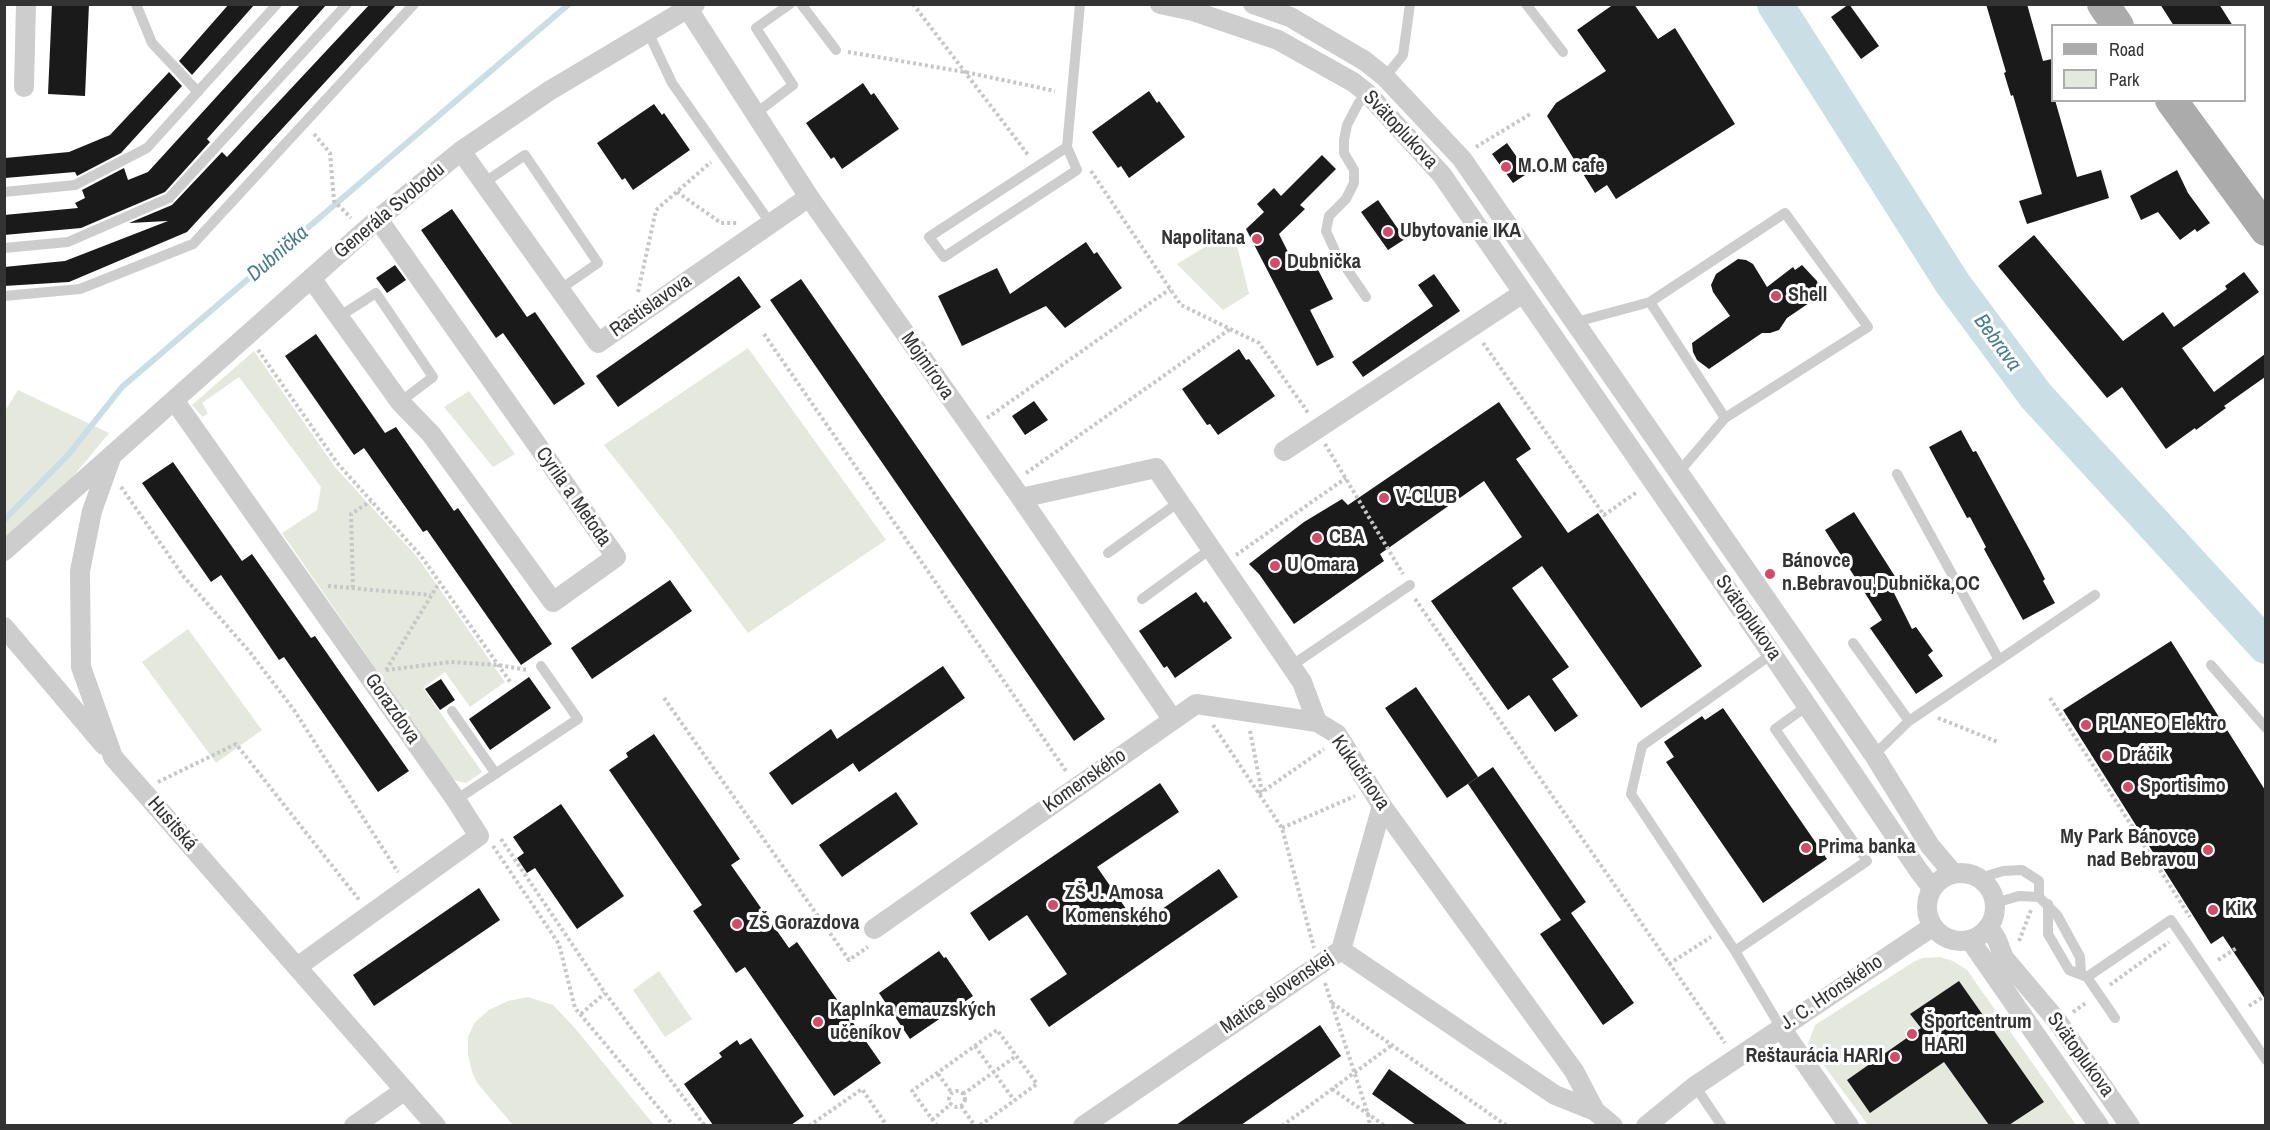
<!DOCTYPE html>
<html>
<head>
<meta charset="utf-8">
<style>
	body { margin:0 }
	#map { position:relative; width:2270px; height:1130px; overflow:hidden; background:#fff; font-family:"Archivo Narrow",sans-serif }
	canvas { display:block }
	.frame { position:absolute; inset:0; border:6px solid #333; pointer-events:none }
	.legend { position:absolute; left:2051px; top:24px; width:195px; height:78px; box-sizing:border-box; background:#fff; border:2px solid #adadad; margin:0; padding:8px 10px; list-style:none; font-size:18px; color:#333 }
	.legend li { display:flex; align-items:center; gap:12px; height:30px }
	.legend b { width:30px; border:2px solid #adadad }
</style>
</head>
<body>
<div id="map">
<canvas width="2270" height="1130"></canvas>
<div class="frame"></div>
<ul class="legend">
<li><b style="height:8px;background:#ababab"></b>Road</li>
<li><b style="height:16px;background:#e4e8dd"></b>Park</li>
</ul>
</div>
<script>
const c = document.querySelector('canvas').getContext('2d');
c.lineJoin = 'round';
function paint(path, color) {
  c.fillStyle = color;
  c.fill(path, 'evenodd');
}
function toPath(rows) {
  const path = new Path2D();
  for (const r of rows) {
    if (r.length === 3) {
      path.moveTo(r[0] + r[2], r[1]);
      path.arc(r[0], r[1], r[2], 0, 2 * Math.PI);
      continue;
    }
    path.moveTo(r[0], r[1]);
    for (let i = 2; i < r.length; i += 2) path.lineTo(r[i], r[i + 1]);
  }
  return path;
}
function trace(path, color, width, dash) {
  c.strokeStyle = color;
  c.lineWidth = width;
  c.lineCap = dash ? 'butt' : 'round';
  c.setLineDash(dash || []);
  c.stroke(path);
}
function label(font, color, halo, rows, align = 'center') {
  c.font = font + ' "Archivo Narrow",sans-serif';
  c.lineWidth = 6;
  c.setLineDash([]);
  c.textBaseline = 'middle';
  c.strokeStyle = halo;
  c.fillStyle = color;
  for (const [text, x, y, turn = 0] of rows) {
    c.save();
    c.translate(x, y);
    c.rotate((+turn || 0) * Math.PI / 180);
    c.textAlign = isNaN(turn) ? turn : align;
    if (halo) c.strokeText(text, 0, 0);
    c.fillText(text, 0, 0);
    c.restore();
  }
}
paint(toPath([
	[1233,230,1249,294,1223,310,1177,264],
	[748,348,886,540,748,633,672,531,604,445],
	[254,351,335,467,418,558,505,682,470,707,445,672,423,688,482,772,466,783,453,780,282,533,317,510,321,487,239,377,202,403,208,413,203,417,192,405],
	[18,390,109,433,5,559,5,411],
	[469,391,515,454,493,467,444,407],
	[188,629,262,730,216,763,142,662],
	[1940,957,1953,961,1967,970,2076,1125,1868,1125,1808,1044,1815,1025,1915,961,1923,958],
	[659,971,692,1019,665,1037,633,990],
	[528,997,553,1005,574,1027,654,1125,513,1125,477,1083,472,1072,468,1054,468,1037,475,1022,489,1010,508,1001]
]), '#e4e8dd');
trace(toPath([
	[4,520,68,455,122,387,569,4]
]), '#c9dfe5', 6);
trace(toPath([
	[1775,4,1953,284,2036,396,2266,646]
]), '#c9dfe5', 36);
paint(toPath([
	[52,4,89,4,85,96,48,94],
	[229,4,255,4,192,75,179,61],
	[301,4,327,4,207,139,210,142,165,192,81,228,4,235,4,215,78,208,75,203,85,198,82,190,124,168,128,180,148,172],
	[370,4,397,4,187,232,69,282,4,286,4,267,65,261,168,221,129,223,172,205,222,152,227,157],
	[1614,4,1634,4,1658,39,1675,28,1735,124,1616,199,1607,185,1595,193,1547,116,1556,103,1606,71,1577,30],
	[1849,4,1879,46,1861,59,1831,17],
	[1986,4,2027,4,2043,61,2052,59,2052,100,2055,100,2077,177,2101,170,2109,198,2027,224,2019,201,2042,194,2013,95,2011,96,2004,73,2006,72],
	[2160,4,2219,4,2233,26,2174,26],
	[169,72,182,86,121,153,77,176,75,172,5,178,5,158,69,152,110,135],
	[863,83,871,95,874,93,899,129,842,169,834,157,831,159,806,123],
	[1149,91,1157,103,1159,101,1185,137,1129,178,1121,166,1118,168,1092,132],
	[654,104,662,115,664,113,690,150,633,190,625,178,622,180,597,143],
	[1507,143,1528,173,1513,183,1492,154],
	[1322,155,1336,169,1300,205,1305,209,1279,234,1295,266,1312,258,1333,299,1310,310,1334,357,1317,366,1246,229,1264,212,1257,204,1274,188,1281,196],
	[2177,170,2188,193,2210,223,2197,232,2195,229,2180,240,2158,212,2141,220,2130,196],
	[1378,200,1405,239,1388,250,1361,212],
	[452,209,527,317,535,312,585,384,554,405,503,333,496,338,421,230],
	[2034,235,2123,341,2163,312,2174,327,2227,289,2225,286,2244,272,2259,292,2182,348,2214,392,2265,354,2265,377,2224,406,2226,408,2196,430,2195,428,2166,449,2122,387,2107,398,1998,266],
	[1086,242,1094,254,1097,252,1122,288,1065,328,1046,306,962,346,938,296,997,268,1010,294],
	[1738,259,1746,260,1753,264,1767,287,1793,267,1795,270,1802,265,1817,281,1820,291,1813,296,1815,299,1787,318,1779,330,1770,333,1762,333,1709,369,1697,360,1693,352,1692,343,1730,316,1713,292,1711,285,1716,274],
	[395,265,406,280,387,293,376,278],
	[1434,274,1460,311,1363,377,1352,362,1433,306,1418,285],
	[739,276,761,307,618,407,596,376],
	[801,279,1105,719,1074,741,770,300],
	[316,334,385,433,396,427,454,511,458,508,552,644,521,665,427,530,423,532,364,448,354,455,285,356],
	[1239,349,1246,360,1249,359,1275,396,1218,435,1210,424,1207,425,1182,389],
	[1034,401,1048,420,1025,435,1012,416],
	[1499,402,1531,449,1516,459,1568,533,1598,513,1702,666,1641,708,1542,566,1512,588,1569,667,1552,679,1578,716,1555,732,1529,695,1508,710,1431,601,1522,537,1484,481,1380,554,1384,561,1294,624,1259,574,1249,564,1304,522,1342,499,1348,505],
	[1961,430,1973,452,1976,451,2031,552,2045,579,2043,581,2055,603,2023,620,1984,549,1986,547,1970,517,1967,518,1929,447],
	[173,462,242,561,252,554,311,638,315,636,409,771,378,792,284,657,279,660,221,575,211,582,142,483],
	[1854,512,1896,578,1889,583,1912,629,1916,627,1933,651,1928,655,1943,676,1916,694,1870,628,1882,620,1825,530],
	[670,580,692,611,592,679,571,648],
	[1196,592,1204,603,1206,601,1232,638,1175,678,1167,666,1164,668,1139,631],
	[2171,641,2265,790,2265,999,2223,936,2211,944,2063,710],
	[943,666,965,698,859,772,853,763,792,805,769,773,831,729,837,739],
	[529,677,551,708,490,750,469,719],
	[441,679,455,700,440,710,425,689],
	[1416,687,1478,777,1447,798,1385,708],
	[1723,708,1827,859,1763,903,1666,762,1674,757,1664,742,1702,716,1705,720],
	[654,734,740,859,731,865,789,948,797,942,881,1063,834,1096,745,967,736,973,705,928,693,911,702,905,609,770,628,757,626,753],
	[1493,767,1586,902,1571,913,1634,1003,1603,1025,1540,934,1561,920,1468,784],
	[1160,783,1179,812,1097,867,1138,926,1219,869,1238,897,1049,1027,1030,999,1067,974,1027,915,989,941,970,913],
	[896,792,918,824,842,877,819,845],
	[561,804,624,896,577,929,535,868,527,873,517,858,524,853,513,837],
	[479,888,500,920,374,1006,353,975],
	[939,951,944,958,946,957,973,996,910,1039,879,993],
	[1959,981,2044,1102,2009,1125,1989,1125,1944,1062,1870,1113,1847,1080,1921,1028,1910,1014],
	[1320,1025,1341,1056,1241,1125,1176,1125],
	[751,1038,804,1116,791,1125,713,1125,684,1084,722,1057,719,1053,737,1040,740,1045],
	[1389,1069,1434,1101,1468,1125,1416,1125,1372,1094]
]), '#1a1a1a');
trace(toPath([
	[913,4,1029,156],
	[848,52,965,72,1055,91],
	[314,134,330,153,334,201,351,218],
	[1476,147,1532,113],
	[1091,171,1181,305,1259,343,1309,414],
	[677,192,721,223,737,223],
	[638,292,656,210,711,162],
	[764,334,1066,771],
	[1483,343,1604,515,1637,492],
	[258,350,338,464,421,556,511,683],
	[987,418,1170,289],
	[1325,444,1403,574],
	[1026,473,1230,329],
	[121,487,184,577,249,651,294,710,398,872],
	[1236,555,1346,478],
	[328,586,431,595],
	[353,588,351,514,371,501],
	[1415,599,1725,1043],
	[386,670,451,662,498,665,527,670],
	[386,670,439,583],
	[664,698,849,960,868,947],
	[2050,698,2190,917],
	[1938,718,1998,742],
	[1213,725,1282,828,1314,948],
	[1250,731,1262,792],
	[158,782,236,744,360,901],
	[1259,794,1324,749],
	[1282,828,1355,796],
	[501,839,605,993,705,1126],
	[493,846,559,944,575,1008,674,1126],
	[2019,941,2031,910],
	[2218,960,2238,947],
	[1669,964,1711,937],
	[1325,983,1368,1114,1370,1126],
	[2110,985,2169,942],
	[1332,1003,1507,1126],
	[2249,1006,2263,997],
	[2073,1012,2087,1002],
	[581,1014,605,993],
	[975,1046,1014,1100],
	[938,1074,952,1093],
	[1332,1089,1385,1126],
	[957,1099,8],
	[963,1094,1016,1056],
	[961,1106,975,1126],
	[932,1120,951,1104],
	[809,1126,862,1089,887,1126],
	[937,1126,912,1091,997,1030,1037,1084,979,1126],
	[1282,1126,1392,1045]
]), '#c7c7c7', 4, [3, 3]);
trace(toPath([
	[136,4,152,43,198,92],
	[801,4,836,50],
	[1526,4,1563,52],
	[648,32,672,83,771,224],
	[1385,77,1403,55,1410,4],
	[755,114,793,85,756,28,790,4],
	[1067,147,929,237,944,257,1077,170,1067,147,1080,4],
	[485,182,525,155,598,263,559,290],
	[4,192,75,185,147,148,277,4],
	[4,248,68,242,169,198,347,4],
	[4,296,80,289,193,244,414,4],
	[1366,297,1336,253,1326,231,1329,216,1346,199,1354,183,1354,170,1344,153,1344,140,1347,125,1358,104,1367,93],
	[1650,302,1725,418],
	[340,316,376,293,433,377,400,402],
	[1576,322,1650,302,1785,213,1868,327,1725,418,1679,472],
	[1897,474,1999,660],
	[1108,553,1179,502],
	[1142,599,1212,548],
	[1853,643,1909,721],
	[1772,654,1642,746,1631,794,1735,951,1781,1028],
	[2211,665,2266,728],
	[1291,666,1410,585],
	[452,711,496,774],
	[1874,755,1909,721,2095,595],
	[456,800,578,719,541,666],
	[1980,878,2003,871,2022,870,2039,881,2039,897],
	[1995,903,2019,896,2039,897,2057,915,2080,957,2081,974],
	[2048,904,2048,934,2069,970,2087,977,2115,1018],
	[1735,951,1867,861,1775,729,1807,706],
	[2087,977,2171,920,2266,1060],
	[1695,1086,1722,1126]
]), '#cdcdcd', 10);
trace(toPath([
	[1160,4,1193,11,1278,40,1353,82,1367,93,1442,175,1772,654,1919,871,1932,888],
	[1253,4,1290,17,1365,61,1385,77,1462,159,1874,755,1930,846,1953,873],
	[688,9,809,197,1021,498,1173,720],
	[24,87,26,4],
	[461,151,598,343,809,197],
	[311,278,400,402,431,434,553,602,616,557,378,219],
	[174,400,456,800,479,836,297,967],
	[1284,451,1523,293],
	[111,458,92,511,80,571,81,667,113,757,436,1126],
	[1021,498,1156,468,1302,682,1317,722,1337,734,1382,806,1574,1071,1595,1111,1613,1126],
	[4,551,378,219,461,151,549,91,695,4],
	[4,627,104,745],
	[1961,907,34],
	[1989,927,1997,940,2004,958,2058,1022,2130,1126],
	[874,929,1196,704,1317,722],
	[1970,940,2099,1126],
	[1341,950,1555,1095,1595,1111],
	[1341,950,1382,806],
	[1781,1028,1849,1126],
	[354,1126,405,1090],
	[1083,1126,1341,950],
	[1646,1126,1695,1086,1932,927]
]), '#cdcdcd', 20);
trace(toPath([
	[2103,4,2118,26],
	[2171,100,2266,230]
]), '#ababab', 32);
for (const [x, y, r, color] of [
	[1506,167,6,"#d44a69"],
	[1388,232,6,"#d44a69"],
	[1257,239,6,"#d44a69"],
	[1275,263,6,"#d44a69"],
	[1776,296,6,"#d44a69"],
	[1384,498,6,"#d44a69"],
	[1317,538,6,"#d44a69"],
	[1275,566,6,"#d44a69"],
	[1770,574,6,"#d44a69"],
	[2086,725,6,"#d44a69"],
	[2107,756,6,"#d44a69"],
	[2128,787,6,"#d44a69"],
	[1806,848,6,"#d44a69"],
	[2208,850,6,"#d44a69"],
	[1053,905,6,"#d44a69"],
	[2213,910,6,"#d44a69"],
	[737,924,6,"#d44a69"],
	[818,1022,6,"#d44a69"],
	[1912,1034,6,"#d44a69"],
	[1895,1057,6,"#d44a69"]
]) {
  const dot = new Path2D();
  dot.arc(x, y, r, 0, 2 * Math.PI);
  c.fillStyle = color;
  c.fill(dot);
  trace(dot, '#fff', 2);
}
label('20px', '#333', '#fff', [
	["Svätoplukova",1400,130,47],
	["Generála Svobodu",390,211,-40],
	["Rastislavova",651,306,-35],
	["Mojmírova",927,366,55],
	["Cyrila a Metoda",573,497,55],
	["Svätoplukova",1748,618,55],
	["Gorazdova",392,709,55],
	["Kukučínova",1360,773,55],
	["Komenského",1085,781,-35],
	["Husitská",172,824,49],
	["Matice slovenskej",1277,993,-34],
	["J. C. Hronského",1832,993,-34],
	["Svätoplukova",2080,1055,54]
]);
label('bold 20px', '#333', '#fff', [
	["M.O.M cafe",1518,167],
	["Ubytovanie IKA",1400,232],
	["Napolitana",1245,239,"right"],
	["Dubnička",1287,263],
	["Shell",1788,296],
	["V-CLUB",1396,498],
	["CBA",1329,538],
	["Bánovce",1782,562],
	["n.Bebravou,Dubnička,OC",1782,585],
	["U Omara",1287,566],
	["PLANEO Elektro",2098,725],
	["Dráčik",2119,756],
	["Sportisimo",2140,787],
	["My Park Bánovce",2196,838,"right"],
	["nad Bebravou",2196,861,"right"],
	["Prima banka",1818,848],
	["ZŠ J. Amosa",1065,894],
	["Komenského",1065,917],
	["KiK",2225,910],
	["ZŠ Gorazdova",749,924],
	["Kaplnka emauzských",830,1011],
	["učeníkov",830,1034],
	["Športcentrum",1924,1023],
	["HARI",1924,1046],
	["Reštaurácia HARI",1883,1057,"right"]
], 'left');
label('italic 21px', '#487d8e', '#fff', [
	["Dubnička",278,254,-41],
	["Bebrava",1997,343,54]
]);
</script>
</body>
</html>
